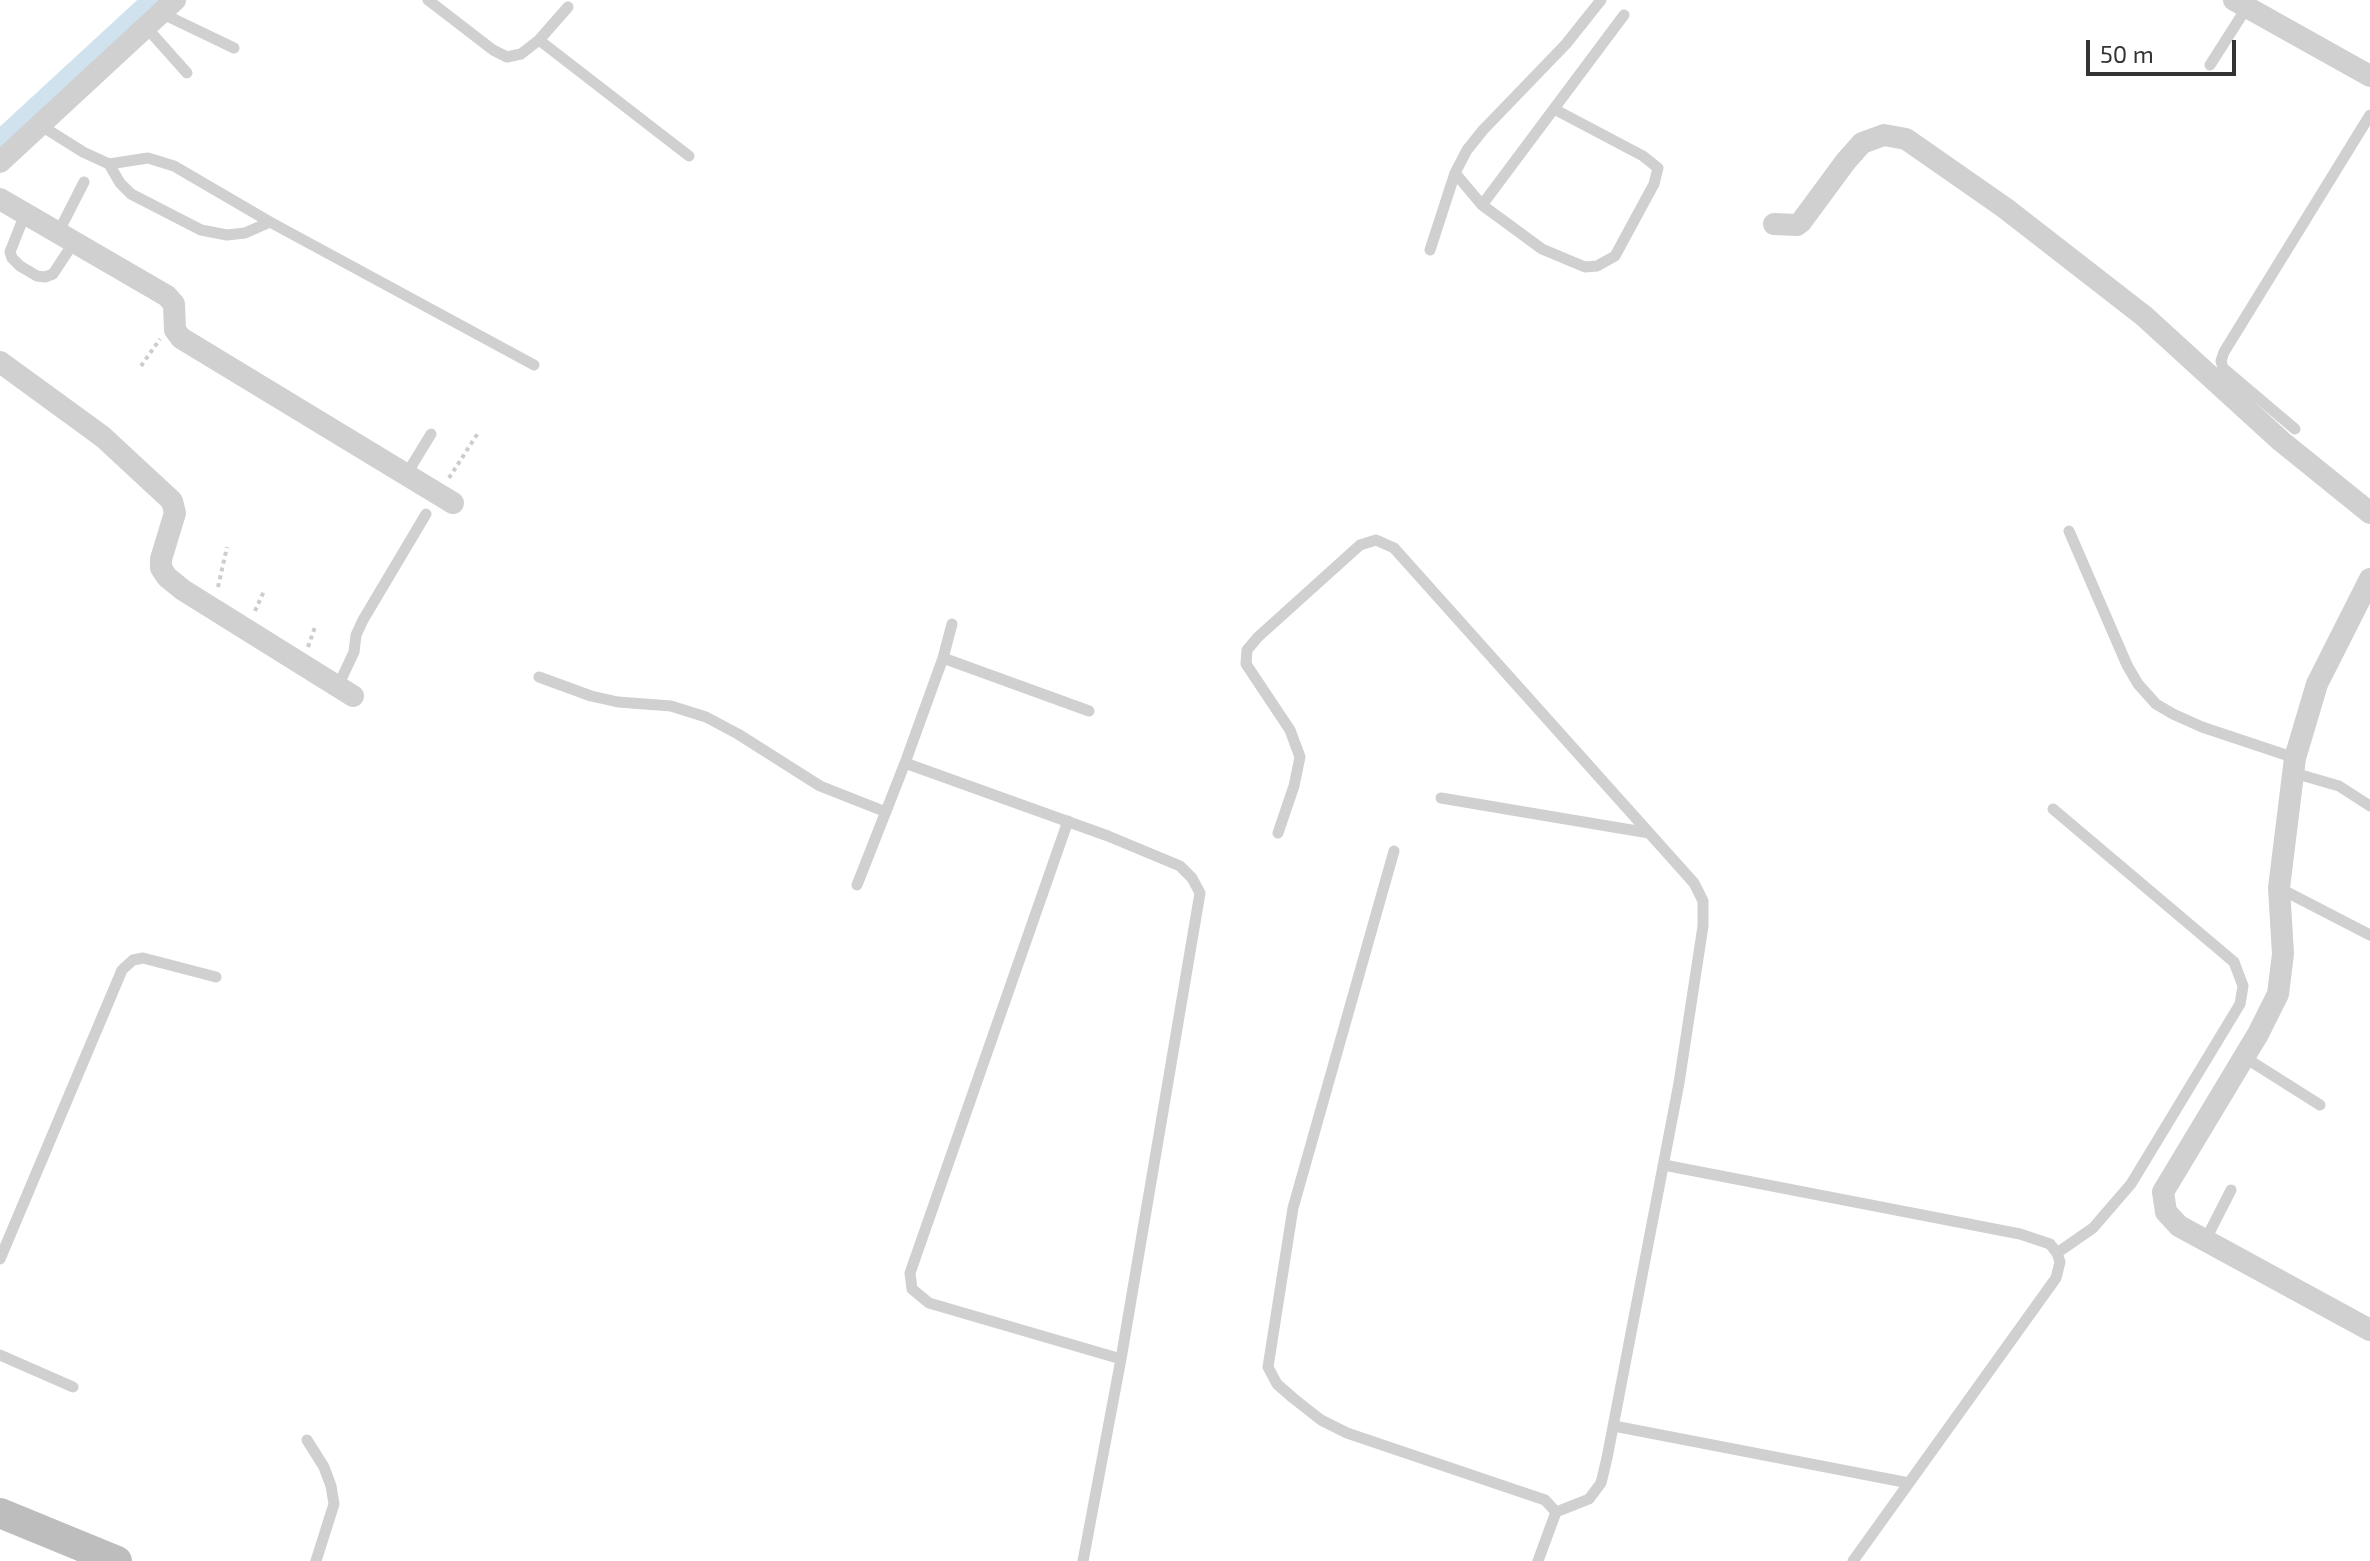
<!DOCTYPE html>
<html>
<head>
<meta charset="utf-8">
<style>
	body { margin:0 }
	#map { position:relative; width:2370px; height:1561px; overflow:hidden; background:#fff; font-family:"Exo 2",sans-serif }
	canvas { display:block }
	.scale { position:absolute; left:2086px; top:40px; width:150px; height:36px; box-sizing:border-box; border:4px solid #333; border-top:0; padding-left:10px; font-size:24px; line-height:28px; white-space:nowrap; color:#333; -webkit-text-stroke:6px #fff; paint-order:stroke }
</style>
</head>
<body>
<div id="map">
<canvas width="2370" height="1561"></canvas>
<div class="scale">50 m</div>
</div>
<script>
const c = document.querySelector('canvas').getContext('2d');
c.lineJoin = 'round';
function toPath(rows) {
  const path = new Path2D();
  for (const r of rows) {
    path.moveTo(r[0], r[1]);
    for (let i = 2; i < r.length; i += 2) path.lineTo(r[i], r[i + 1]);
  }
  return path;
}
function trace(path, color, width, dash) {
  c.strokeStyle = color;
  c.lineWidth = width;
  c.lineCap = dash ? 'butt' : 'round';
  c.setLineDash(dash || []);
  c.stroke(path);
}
trace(toPath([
	[0,140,152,0]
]), '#cfe2ee', 20);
trace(toPath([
	[141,366,160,339],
	[449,478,478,433],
	[218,587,227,547],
	[255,611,264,591],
	[308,647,315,627]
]), '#cdcdcd', 4, [4, 4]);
trace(toPath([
	[428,0,493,50,507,57,521,54,539,40],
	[568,7,539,40,689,156],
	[161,13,234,48],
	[146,27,187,73],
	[2210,65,2247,7],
	[40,125,83,152,109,164,148,158,174,166,270,222,534,365],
	[109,164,120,183,131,194,201,230,227,235,245,233,270,222],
	[1455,173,1482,205,1542,249,1585,267,1597,266,1615,256,1654,184,1658,168,1643,156,1554,109],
	[1482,205,1624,15],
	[25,214,10,252,12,258,20,266,37,276,45,277,53,274,74,242],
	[58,233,84,182],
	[1430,250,1455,173,1467,150,1483,130,1566,44,1601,0],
	[2295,429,2223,368,2221,361,2224,352,2370,115],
	[406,475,431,434],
	[2069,531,2127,665,2138,684,2156,704,2173,714,2202,727,2295,758],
	[943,658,1089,711],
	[539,677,591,696,618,702,671,706,706,717,738,734,820,786,886,812],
	[338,686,354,652,356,635,363,620,426,514],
	[905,763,1108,836,1180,866,1192,878,1200,893,1121,1359],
	[2294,773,2339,786,2370,806],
	[1441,798,1649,833],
	[2053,809,2234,962,2243,986,2240,1004,2131,1184,2093,1228,2057,1253],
	[1068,821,910,1273,912,1289,929,1303,1121,1359,1083,1561],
	[1278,833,1294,786,1300,757,1290,730,1246,664,1247,650,1258,637,1360,545,1376,540,1394,548,1694,883,1703,901,1703,926,1679,1083,1607,1458,1601,1483,1589,1499,1556,1512],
	[1394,851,1293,1208,1268,1367,1277,1384,1293,1398,1321,1420,1347,1433,1545,1500,1556,1512,1538,1561],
	[857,885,905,763,943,658,952,624],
	[2279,888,2370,935],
	[2244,1057,2320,1105],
	[1664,1165,2020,1234,2050,1244,2057,1253,2060,1262,2056,1278,1853,1561],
	[2205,1241,2231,1190],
	[0,1259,122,970,133,960,143,958,216,977],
	[0,1355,73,1387],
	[1614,1426,1909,1483],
	[307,1440,324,1467,331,1486,334,1504,316,1561]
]), '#d0d0d0', 11);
trace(toPath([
	[2234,0,2370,76],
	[0,162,175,0],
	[0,199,167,296,174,304,175,330,181,338,453,503],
	[1774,224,1797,225,1801,222,1846,161,1862,143,1884,135,1906,139,2005,208,2144,316,2281,441,2370,513],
	[0,362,103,437,172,501,175,513,161,559,161,568,167,577,183,590,353,696],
	[2370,579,2317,684,2295,758,2279,888,2283,954,2278,994,2258,1034,2163,1192,2166,1212,2179,1226,2370,1330]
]), '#d0d0d0', 22);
trace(toPath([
	[0,1513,117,1561]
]), '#bdbdbd', 30);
</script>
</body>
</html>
